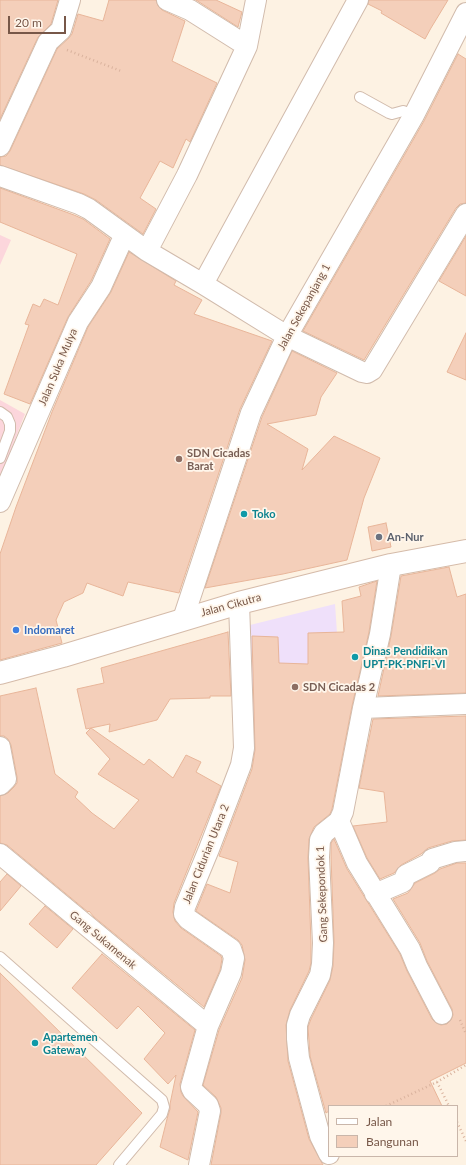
<!DOCTYPE html>
<html>
<head>
<meta charset="utf-8">
<style>
	body { margin:0 }
	#map { position:relative; width:466px; height:1165px; overflow:hidden; background:#fdf2e3; font-family:Lato,sans-serif }
	canvas { display:block }
	.legend { position:absolute; left:328px; top:1105px; width:130px; height:52px; box-sizing:border-box; background:#fff6eb; border:1px solid #c9b6aa; margin:0; padding:5px 7px; list-style:none; font-size:12px; color:#775748 }
	.legend li { display:flex; align-items:center; gap:8px; height:20px }
	.legend b { width:20px; border:1px solid #c9b6aa }
	.scale { position:absolute; left:8px; top:16px; width:58px; height:18px; box-sizing:border-box; border:2px solid #775748; border-top:0; padding-left:5px; font-size:12px; line-height:14px; white-space:nowrap; color:#775748; -webkit-text-stroke:3px #fff6eb; paint-order:stroke }
</style>
</head>
<body>
<div id="map">
<canvas width="466" height="1165"></canvas>
<ul class="legend">
<li><b style="height:5px;background:#fff"></b>Jalan</li>
<li><b style="height:11px;background:#f4cfba"></b>Bangunan</li>
</ul>
<div class="scale">20 m</div>
</div>
<script>
const c = document.querySelector('canvas').getContext('2d');
c.lineJoin = 'round';
function paint(path, color) {
  c.fillStyle = color;
  c.fill(path, 'evenodd');
}
function toPath(rows) {
  const path = new Path2D();
  for (const r of rows) {
    path.moveTo(r[0], r[1]);
    for (let i = 2; i < r.length; i += 2) path.lineTo(r[i], r[i + 1]);
  }
  return path;
}
function trace(path, color, width, dash) {
  c.strokeStyle = color;
  c.lineWidth = width;
  c.lineCap = dash ? 'butt' : 'round';
  c.setLineDash(dash || []);
  c.stroke(path);
}
function label(font, color, halo, rows, align = 'center') {
  c.font = font + ' Lato,sans-serif';
  c.lineWidth = 3.5;
  c.setLineDash([]);
  c.textBaseline = 'middle';
  c.strokeStyle = halo;
  c.fillStyle = color;
  for (const [text, x, y, turn = 0] of rows) {
    c.save();
    c.translate(x, y);
    c.rotate((+turn || 0) * Math.PI / 180);
    c.textAlign = isNaN(turn) ? turn : align;
    if (halo) c.strokeText(text, 0, 0);
    c.fillText(text, 0, 0);
    c.restore();
  }
}
paint(toPath([
	[335,604,345,750,250,755,250,625]
]), '#efe0fa');
paint(toPath([
	[0,235,11,240,0,265],
	[0,400,25,414,0,478]
]), '#fcd6dc');
const building = toPath([
	[0,0,58,0,51,24,38,37,0,119,0,0],
	[109,0,156,0,158,6,162,10,185,21,172,61,217,83,190,142,186,139,173,168,160,161,140,198,156,209,143,234,96,200,84,194,0,165,0,157,6,156,10,151,57,49,69,38,72,34,78,14,103,21,109,0],
	[196,0,216,0,242,12,238,27,196,0],
	[369,0,448,0,431,28,425,39,381,13,382,11,368,4,369,0],
	[458,54,466,59,466,203,460,204,456,208,364,360,303,331,424,121,458,54],
	[0,188,74,215,83,219,110,239,91,281,68,317,30,404,4,394,29,325,25,324,33,304,40,307,44,299,58,305,77,254,0,222,0,188],
	[466,236,466,296,439,281,466,236],
	[129,252,176,281,174,285,202,300,194,314,272,341,240,409,179,593,128,582,123,596,87,583,83,593,64,602,56,620,62,643,0,660,0,554,16,507,52,412,88,327,111,292,129,252],
	[466,333,466,380,447,372,466,333],
	[292,351,337,373,321,397,316,415,267,424,308,449,302,470,334,436,380,458,364,498,347,560,283,574,205,588,262,417,292,351],
	[386,523,391,547,372,551,368,527,386,523],
	[449,567,457,597,466,594,466,693,378,696,391,636,401,576,449,567],
	[377,581,369,632,352,706,332,809,330,814,314,827,309,839,308,858,311,943,311,963,309,971,290,1010,286,1025,288,1061,309,1139,323,1165,211,1165,221,1113,221,1108,216,1097,203,1085,219,1030,242,978,245,960,242,945,238,940,196,911,207,884,230,893,238,862,219,856,252,769,255,750,252,636,278,637,279,663,308,664,308,633,344,632,342,601,361,596,359,587,377,581],
	[228,632,231,696,210,696,210,698,170,699,157,720,109,732,110,724,86,729,77,689,104,683,101,668,228,632],
	[36,688,55,774,78,792,75,797,92,813,114,829,139,800,98,774,110,759,86,733,91,728,144,765,149,759,173,778,186,755,201,762,196,772,221,786,174,903,173,912,175,921,181,928,221,956,222,959,220,970,204,1007,94,917,89,911,88,912,7,845,0,843,0,796,8,793,14,787,17,783,17,777,11,745,8,739,4,736,0,736,0,696,36,688],
	[466,716,466,840,452,841,428,848,421,854,401,865,394,873,380,879,367,858,353,826,387,822,384,792,359,788,373,719,466,716],
	[334,839,347,869,400,954,407,971,432,1019,436,1023,441,1025,447,1024,451,1020,453,1015,452,1009,427,961,420,943,393,899,408,893,415,883,435,873,440,869,457,863,466,863,466,1063,430,1081,442,1106,329,1106,329,1111,326,1113,310,1056,308,1027,311,1019,330,980,333,966,334,942,331,857,331,843,334,839],
	[7,874,21,886,0,911,0,882,7,874],
	[45,906,73,929,57,948,29,924,45,906],
	[102,954,195,1030,180,1084,181,1092,183,1096,198,1112,188,1160,160,1147,167,1119,170,1109,170,1104,176,1075,168,1084,144,1059,165,1033,138,1006,117,1029,72,988,102,954],
	[0,973,142,1113,96,1165,0,1165,0,973]
]);
paint(building, '#f4cfba');
trace(building, '#e8b599', 1);
const lane = toPath([
	[360,97,389,113,392,114,403,111,414,115],
	[0,412,7,417,10,424,10,431,0,458],
	[0,957,162,1100,164,1107,162,1114,119,1165]
]);
const street = toPath([
	[167,0,190,10,247,46],
	[0,146,48,42,61,30,70,0],
	[0,176,79,204,89,209,147,251,203,284,287,336,362,372,367,373,372,370,466,214],
	[147,251,187,175,247,46,256,0],
	[203,284,358,0],
	[0,502,78,322,101,287,124,236],
	[183,619,251,413,287,336,414,115,466,13],
	[363,708,466,704],
	[0,747,6,779,0,785],
	[339,821,357,863,410,949,417,966,442,1014],
	[0,854,208,1026],
	[375,894,403,882,406,875,430,863,432,859,455,852,466,851],
	[329,1154,320,1136,299,1058,297,1039,297,1025,300,1015,320,975,322,964,323,943,319,857,320,840,324,833,339,821,343,812,363,708,380,634,391,565],
	[199,1165,210,1111,208,1105,193,1091,191,1087,208,1026,231,973,234,958,231,949,188,919,184,914,185,907,209,849,241,765,244,748,239,603]
]);
const secondary = toPath([
	[0,673,63,656,239,603,391,565,466,551]
]);
trace(lane, '#d1bbac', 12);
trace(street, '#d1bbac', 22);
trace(secondary, '#d5bba9', 24);
trace(toPath([
	[67,50,121,71],
	[460,1020,466,1034],
	[437,1082,449,1106],
	[386,1106,437,1082,466,1065],
	[457,1122,466,1141]
]), '#d9b29d', 2.5, [1, 3]);
trace(lane, '#fff', 10);
trace(street, '#fff', 20);
trace(secondary, '#fff', 22);
for (const [x, y, r, color] of [
	[179,459,4,"#8d6e63"],
	[244,514,4,"#0f9aa8"],
	[379,537,4,"#6b7280"],
	[16,630,4,"#3f7fe0"],
	[355,657,4,"#0f9aa8"],
	[295,687,4,"#8d6e63"],
	[35,1043,4,"#0f9aa8"]
]) {
  const dot = new Path2D();
  dot.arc(x, y, r, 0, 2 * Math.PI);
  c.fillStyle = color;
  c.fill(dot);
  trace(dot, '#fff6eb', 1.5);
}
label('11px', '#775748', '#fff6eb', [
	["Jalan Sekepanjang 1",304,307,-61],
	["Jalan Suka Mulya",58,367,-67],
	["Jalan Cikutra",231,605,-15],
	["Jalan Cidurian Utara 2",206,854,-68],
	["Gang Sekepondok 1",322,894,-92],
	["Gang Sukamenak",103,940,40]
]);
label('bold 11px', '#785e54', '#fff6eb', [
	["SDN Cicadas",187,453],
	["Barat",187,466],
	["SDN Cicadas 2",303,687]
], 'left');
label('bold 11px', '#0d838f', '#fff6eb', [
	["Toko",252,514],
	["Dinas Pendidikan",363,651],
	["UPT-PK-PNFI-VI",363,664],
	["Apartemen",43,1037],
	["Gateway",43,1050]
], 'left');
label('bold 11px', '#5b616d', '#fff6eb', [
	["An-Nur",387,537]
], 'left');
label('bold 11px', '#366cbe', '#fff6eb', [
	["Indomaret",24,630]
], 'left');
</script>
</body>
</html>
